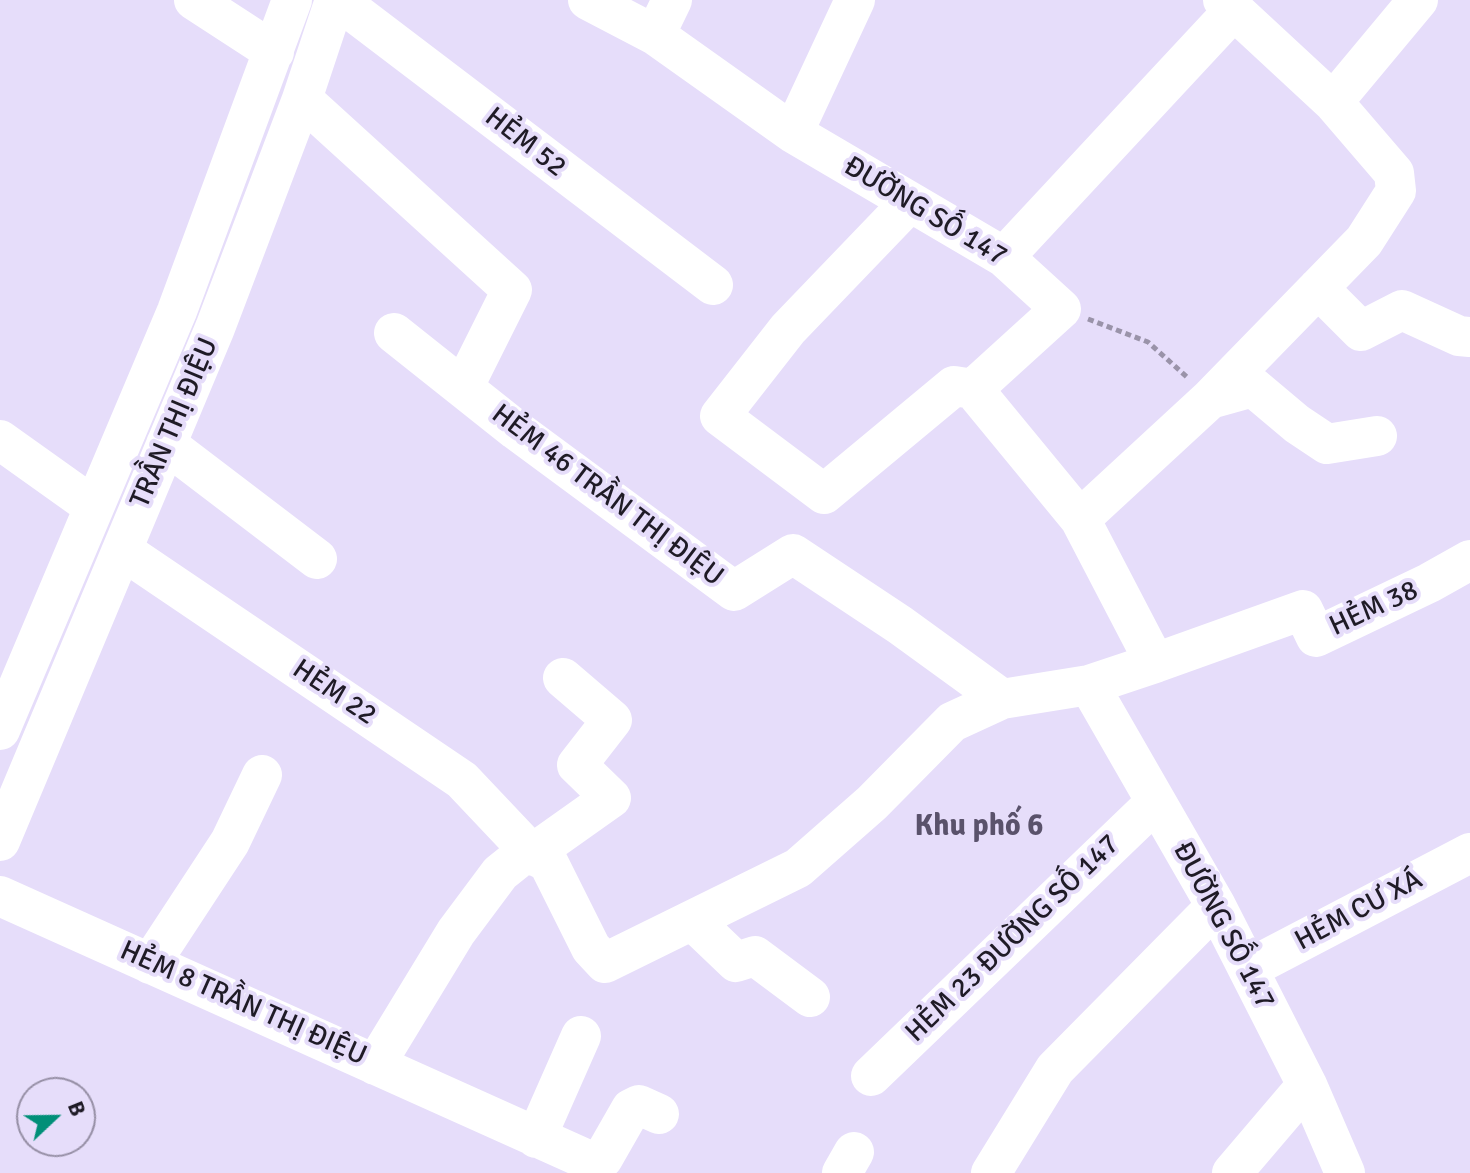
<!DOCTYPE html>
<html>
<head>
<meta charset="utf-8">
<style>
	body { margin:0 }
	#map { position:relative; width:1470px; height:1173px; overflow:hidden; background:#e6ddfa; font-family:Signika,sans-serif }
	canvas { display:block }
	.north { position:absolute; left:16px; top:1077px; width:80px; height:80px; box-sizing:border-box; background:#e6ddfa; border:2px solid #968fa5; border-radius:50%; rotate:68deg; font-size:22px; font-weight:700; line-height:32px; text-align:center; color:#1f1b26 }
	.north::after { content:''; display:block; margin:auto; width:28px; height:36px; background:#018f78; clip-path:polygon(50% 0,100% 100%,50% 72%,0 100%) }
</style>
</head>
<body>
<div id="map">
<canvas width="1470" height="1173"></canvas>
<div class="north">B</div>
</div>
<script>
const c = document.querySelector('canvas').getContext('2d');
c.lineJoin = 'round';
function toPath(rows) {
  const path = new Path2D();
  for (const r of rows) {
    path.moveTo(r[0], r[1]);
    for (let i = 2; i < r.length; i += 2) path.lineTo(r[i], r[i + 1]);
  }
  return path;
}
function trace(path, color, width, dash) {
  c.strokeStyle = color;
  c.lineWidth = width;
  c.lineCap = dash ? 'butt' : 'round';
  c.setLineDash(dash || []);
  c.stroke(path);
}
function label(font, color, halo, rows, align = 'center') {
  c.font = font + ' Signika,sans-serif';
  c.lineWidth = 8;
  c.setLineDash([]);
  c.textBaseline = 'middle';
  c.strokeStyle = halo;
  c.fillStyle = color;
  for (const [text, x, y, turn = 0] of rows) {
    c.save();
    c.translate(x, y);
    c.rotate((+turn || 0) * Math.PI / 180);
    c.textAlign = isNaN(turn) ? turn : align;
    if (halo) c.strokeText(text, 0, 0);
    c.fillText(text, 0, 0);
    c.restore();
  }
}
trace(toPath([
	[1088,319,1148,342,1188,378]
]), '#9a93a9', 5, [6, 4]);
trace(toPath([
	[194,0,274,52],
	[338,0,713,285],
	[588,0,655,35,793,133,1004,257,1061,309,973,389,1080,519,1155,663,1089,685,1216,906,1307,1085,1345,1173],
	[655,35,672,0],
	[302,99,512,290,463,388],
	[1333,102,1418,0],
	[793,133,855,0],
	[910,202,788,329,720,416,824,494,954,386,973,389],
	[1004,257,1233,11],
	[1318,288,1361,331,1402,310,1459,336,1470,337],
	[394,333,516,430,734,591,793,554,900,625,1002,699],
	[1210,399,1253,387,1297,424,1327,444,1377,436],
	[0,440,94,507],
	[166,444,317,559],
	[1080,519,1210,399,1364,241,1396,191,1394,173,1333,102,1223,0],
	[122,550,462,780,532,854,548,862,591,948,605,963,798,868,872,803,952,722,1002,699,1089,685],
	[1155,663,1303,610,1316,637,1429,583,1470,560],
	[0,730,177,311,292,0],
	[0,841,215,328,302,99,335,0],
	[0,896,590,1161,603,1158,631,1109,639,1105,659,1114],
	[692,920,736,962,755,956,810,997],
	[150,964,230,842,262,775],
	[1248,969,1470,853],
	[375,1065,456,932,500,873,520,857,532,854,611,798,577,765,612,720,563,678],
	[871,1076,1156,802],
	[536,1138,581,1036],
	[842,1173,854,1152],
	[991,1173,1055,1069,1216,906],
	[1232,1173,1307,1085]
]), '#fff', 40);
label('28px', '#1f1b26', '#e6ddfa', [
	["HẺM 52",525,143,38],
	["ĐƯỜNG SỐ 147",925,212,31],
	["TRẦN THỊ ĐIỆU",175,423,-67],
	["HẺM 46 TRẦN THỊ ĐIỆU",607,496,37],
	["HẺM 38",1374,609,-25],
	["HẺM 22",334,693,34],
	["HẺM CƯ XÁ",1359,911,-28],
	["ĐƯỜNG SỐ 147",1223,926,62],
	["HẺM 23 ĐƯỜNG SỐ 147",1013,939,-44],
	["HẺM 8 TRẦN THỊ ĐIỆU",243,1004,24]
]);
label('bold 30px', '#5a526b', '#e6ddfa', [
	["Khu phố 6",979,827]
]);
</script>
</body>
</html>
